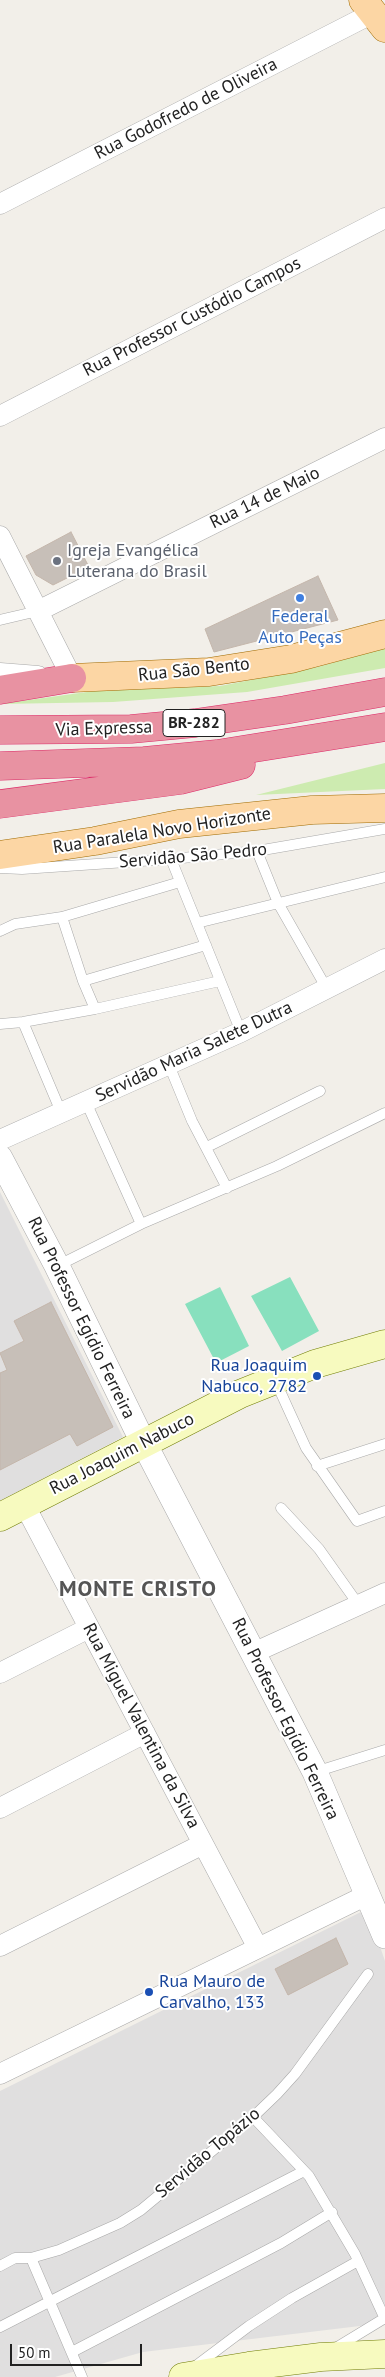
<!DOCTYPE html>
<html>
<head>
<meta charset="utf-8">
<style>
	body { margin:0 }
	#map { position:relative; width:385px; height:2377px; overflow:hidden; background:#f2efe9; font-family:"PT Sans",sans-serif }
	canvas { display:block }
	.scale { position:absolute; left:10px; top:2344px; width:132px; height:22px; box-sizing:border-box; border:2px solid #222; border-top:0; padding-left:6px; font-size:15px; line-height:18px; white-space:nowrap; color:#222; -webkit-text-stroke:4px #fff; paint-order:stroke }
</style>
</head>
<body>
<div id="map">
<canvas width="385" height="2377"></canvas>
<div class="scale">50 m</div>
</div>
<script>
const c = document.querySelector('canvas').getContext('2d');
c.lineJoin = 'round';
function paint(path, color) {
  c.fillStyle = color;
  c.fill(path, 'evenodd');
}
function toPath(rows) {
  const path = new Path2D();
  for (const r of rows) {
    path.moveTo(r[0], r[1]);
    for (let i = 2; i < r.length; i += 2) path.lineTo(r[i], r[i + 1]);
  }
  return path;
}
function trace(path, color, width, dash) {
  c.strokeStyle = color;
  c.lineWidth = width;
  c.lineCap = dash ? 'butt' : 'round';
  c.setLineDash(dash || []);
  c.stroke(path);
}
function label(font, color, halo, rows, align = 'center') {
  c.font = font + ' "PT Sans",sans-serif';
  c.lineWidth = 4;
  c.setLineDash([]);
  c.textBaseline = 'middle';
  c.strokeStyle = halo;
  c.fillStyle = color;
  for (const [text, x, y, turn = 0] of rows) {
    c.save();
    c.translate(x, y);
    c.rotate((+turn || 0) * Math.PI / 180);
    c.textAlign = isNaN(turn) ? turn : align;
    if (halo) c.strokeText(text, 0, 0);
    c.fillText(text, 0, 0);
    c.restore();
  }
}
paint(toPath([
	[0,1192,123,1437,0,1501],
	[367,1909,385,1961,385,2323,143,2352,55,2377,0,2377,0,2091]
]), '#e0dfdf');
paint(toPath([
	[385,648,385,668,247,692,113,702,0,704,94,691,220,686,318,667],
	[385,763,385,789,256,795]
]), '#cdebb0');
paint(toPath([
	[290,1277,319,1331,282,1351,251,1296],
	[220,1287,249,1346,216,1363,185,1304]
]), '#88e0be');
const building = toPath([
	[71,532,89,567,53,585,36,575,26,556,71,532],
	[318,576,338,620,214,652,205,629,318,576],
	[51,1302,113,1427,77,1446,70,1434,0,1470,0,1373,7,1370,0,1353,24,1341,14,1321,51,1302],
	[336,1938,348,1964,288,1995,275,1969,336,1938]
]);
paint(building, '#c7bfb8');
trace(building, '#c4b6ab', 1);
const service = toPath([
	[0,620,38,611],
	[257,851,278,903,327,989],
	[171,859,241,1032],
	[0,868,22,869,171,859,257,851,385,829],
	[62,917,83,981,95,1009],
	[197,923,385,877],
	[0,931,15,924,62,917,180,882],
	[83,981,206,945],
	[23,1022,61,1112],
	[0,1024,23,1022,95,1009,220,981],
	[169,1065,192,1121,227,1188],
	[86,1102,141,1224],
	[207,1147,320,1091],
	[57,1266,141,1224,277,1166,385,1113],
	[275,1380,306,1448,357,1521,385,1511],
	[317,1466,385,1444],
	[281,1508,319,1549,358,1604],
	[315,1772,385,1750],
	[253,2117,309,2176,355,2254,385,2319],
	[31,2258,82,2377],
	[0,2266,15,2258,31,2258,59,2250,120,2223,141,2210,253,2117,277,2094,295,2074,368,1974],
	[0,2327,304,2171],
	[334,2349,385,2318],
	[72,2352,281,2243,332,2212],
	[193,2368,249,2326,292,2298,358,2261]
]);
const minor = toPath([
	[0,204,373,13],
	[0,416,385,218],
	[0,536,72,678],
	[38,611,385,438],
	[0,673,38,676],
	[0,1140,241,1032,385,959],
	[24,1504,258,1948],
	[253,1653,385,1593],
	[0,1673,89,1628],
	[0,1808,145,1733],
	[0,1946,203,1844],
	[0,2074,369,1894]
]);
const tertiary = toPath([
	[0,1158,57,1266,136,1428,315,1772,385,1936]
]);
const secondary = toPath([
	[0,1517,240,1394,315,1364,385,1344],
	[183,2377,249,2366,321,2357,385,2354]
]);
const primary = toPath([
	[363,0,385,28],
	[72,678,209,672,291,659,385,634],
	[0,855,95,841,179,824,312,810,385,808]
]);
const motorway = toPath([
	[0,690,72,678],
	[0,730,131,729,195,723,285,710,385,692],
	[0,766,144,761,217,754,385,727],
	[0,804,181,780,241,765]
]);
trace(service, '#a9a9a9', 11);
trace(minor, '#a9a9a9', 21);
trace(tertiary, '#a9a9a9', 26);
trace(secondary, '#707d05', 29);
trace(primary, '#a06b00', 29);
trace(motorway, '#dc2a67', 29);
trace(service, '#fff', 10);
trace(minor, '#fff', 20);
trace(tertiary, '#fff', 25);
trace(secondary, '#f7fabf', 28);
trace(primary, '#fcd6a4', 28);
trace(motorway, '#e892a2', 28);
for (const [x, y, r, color] of [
	[57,561,5,"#6b7280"],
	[300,598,5,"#3f7fe0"],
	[317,1376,5,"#1a4fb4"],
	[149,1992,5,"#1a4fb4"]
]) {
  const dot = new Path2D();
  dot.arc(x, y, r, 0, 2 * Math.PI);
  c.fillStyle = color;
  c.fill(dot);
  trace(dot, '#fff', 2);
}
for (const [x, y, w] of [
	[194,723,62]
]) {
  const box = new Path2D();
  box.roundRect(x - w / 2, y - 13.5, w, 27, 4);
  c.fillStyle = '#fff';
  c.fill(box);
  trace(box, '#222', 1);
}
label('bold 16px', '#222', null, [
	["BR-282",194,723]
]);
label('18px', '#222', '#fff', [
	["Rua Godofredo de Oliveira",186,109,-27],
	["Rua Professor Custódio Campos",192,317,-27],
	["Rua 14 de Maio",265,498,-26],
	["Rua São Bento",194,670,-6],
	["Via Expressa",104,729,-2],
	["Rua Paralela Novo Horizonte",162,831,-9],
	["Servidão São Pedro",193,856,-5],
	["Servidão Maria Salete Dutra",194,1052,-25],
	["Rua Professor Egídio Ferreira",81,1318,64],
	["Rua Joaquim Nabuco",122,1454,-27],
	["Rua Professor Egídio Ferreira",285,1719,64],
	["Rua Miguel Valentina da Silva",141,1726,62],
	["Servidão Topázio",208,2153,-40]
]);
label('18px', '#5b616d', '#fff', [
	["Igreja Evangélica",67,551],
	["Luterana do Brasil",67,572]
], 'left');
label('18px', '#366cbe', '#fff', [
	["Federal",300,617],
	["Auto Peças",300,638]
]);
label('18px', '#164399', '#fff', [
	["Rua Joaquim",307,1366],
	["Nabuco, 2782",307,1387],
	["Rua Mauro de",159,1982,"left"],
	["Carvalho, 133",159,2003,"left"]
], 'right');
c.letterSpacing = '1px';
label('bold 22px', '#555', '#fff', [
	["MONTE CRISTO",138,1590]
]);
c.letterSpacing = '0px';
</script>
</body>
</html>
